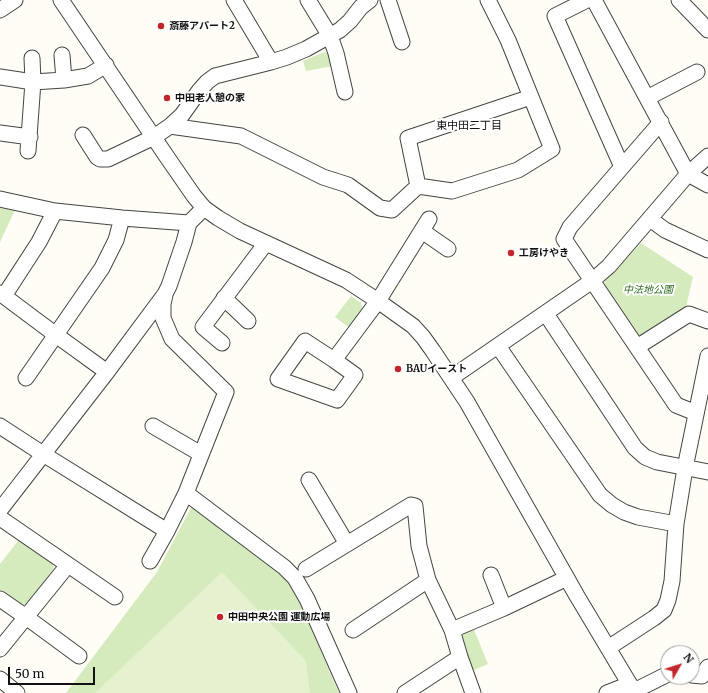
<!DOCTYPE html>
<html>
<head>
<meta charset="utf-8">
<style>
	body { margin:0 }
	#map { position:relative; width:708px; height:693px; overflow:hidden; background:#fffdf5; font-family:Merriweather,serif }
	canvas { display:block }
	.north { position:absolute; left:660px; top:645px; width:40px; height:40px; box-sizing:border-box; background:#fff; border:1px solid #a0a0a0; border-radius:50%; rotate:51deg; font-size:11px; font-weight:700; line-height:16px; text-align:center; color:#111 }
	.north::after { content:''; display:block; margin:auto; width:14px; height:18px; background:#c4262e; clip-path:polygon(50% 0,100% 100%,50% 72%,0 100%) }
	.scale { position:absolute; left:8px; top:667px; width:87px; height:18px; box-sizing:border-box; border:2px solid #111; border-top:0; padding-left:5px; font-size:12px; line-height:14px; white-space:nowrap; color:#111; -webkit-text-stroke:3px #fff; paint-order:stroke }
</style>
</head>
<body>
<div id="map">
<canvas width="708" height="693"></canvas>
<div class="north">N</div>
<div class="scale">50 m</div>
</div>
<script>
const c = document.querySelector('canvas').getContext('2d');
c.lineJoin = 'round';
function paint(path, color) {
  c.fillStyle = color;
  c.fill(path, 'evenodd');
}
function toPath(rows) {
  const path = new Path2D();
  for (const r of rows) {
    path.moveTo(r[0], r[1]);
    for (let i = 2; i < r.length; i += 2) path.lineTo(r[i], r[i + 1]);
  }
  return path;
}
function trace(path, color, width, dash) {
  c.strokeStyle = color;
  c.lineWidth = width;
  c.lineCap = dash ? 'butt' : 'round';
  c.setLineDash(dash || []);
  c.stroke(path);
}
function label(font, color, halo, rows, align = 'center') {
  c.font = font + ' Merriweather,"Noto Sans JP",serif';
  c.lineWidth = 4;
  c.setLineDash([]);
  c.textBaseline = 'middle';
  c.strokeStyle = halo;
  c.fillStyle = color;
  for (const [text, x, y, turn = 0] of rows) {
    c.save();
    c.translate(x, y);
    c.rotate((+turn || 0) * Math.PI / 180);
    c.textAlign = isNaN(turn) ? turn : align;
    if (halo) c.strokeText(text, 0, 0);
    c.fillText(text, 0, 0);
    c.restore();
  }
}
paint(toPath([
	[324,52,332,54,333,66,306,71,303,61],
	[0,207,15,210,0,242],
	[641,243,693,277,686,307,646,337,637,335,604,294,605,281],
	[351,296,361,303,363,313,351,329,335,317],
	[193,504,290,580,339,693,66,693,157,572],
	[21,537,51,560,54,568,29,602,21,606,0,590,0,564],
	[473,627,488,664,472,671,460,642,464,632]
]), '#d5ebbd');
paint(toPath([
	[222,572,306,661,310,693,95,693]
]), '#e6f2cf');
const minor = toPath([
	[61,0,167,157,194,196,204,208,218,218,240,231,346,280,378,301,413,326,423,337,433,351,467,402,577,596,635,693],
	[234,0,271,62],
	[308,0,330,36,336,53,345,92],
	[388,0,402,42],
	[587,0,555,16,622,167],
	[594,0,688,174,708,185],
	[679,0,708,30],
	[0,10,15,0],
	[62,55,64,80],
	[0,77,33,82,64,80,88,76,106,65],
	[647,98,697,72],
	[661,122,570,227,564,239,676,405,696,413],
	[170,126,241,136,323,177,348,185,380,208,392,210,418,186,452,191,518,170,552,149,508,40,488,0],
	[0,133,30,137],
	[83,135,97,157,100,159,108,159,154,137,170,126,182,115,199,91,207,82,215,76,271,62,287,57,306,49,340,30,350,21,361,7,370,0],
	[28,151,33,82,32,58],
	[418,186,408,138,531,97],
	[0,199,55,211,122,218,189,223],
	[650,219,665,230,708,250],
	[422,231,448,249],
	[0,293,56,335,107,372],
	[165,295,163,304,163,318,172,339,226,392,186,493],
	[4,296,39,242,55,211],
	[224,298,248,321],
	[546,314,635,448,645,457,657,462,708,472],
	[222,343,203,327,266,243],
	[498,346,600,495,612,505,624,512,638,517,676,524],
	[637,347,689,314,708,321],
	[334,360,305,341,278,379,337,400,355,375,334,360,378,301,429,219],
	[26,378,102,268,116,240,122,218],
	[451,378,592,281,609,266,688,174,708,156],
	[0,426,43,454,167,531],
	[153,426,201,454],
	[309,480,347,544],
	[0,510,107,372,165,294,169,286,184,242,189,223,204,208],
	[0,518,115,597],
	[150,561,167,531,186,493,284,567,295,578,307,599,349,693],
	[306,569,411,505,415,506,419,546,428,580,452,630,460,657,473,693],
	[491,575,504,608],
	[0,599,26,617,79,656],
	[353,630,428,580],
	[452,630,504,608,567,578],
	[608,648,654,618,664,610,668,600,672,581,676,524,685,468,708,356],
	[0,649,68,565],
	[692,675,702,676,708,667],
	[0,679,17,693],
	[634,691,668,674],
	[405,693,460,657],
	[607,693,630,684]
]);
trace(minor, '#444', 17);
trace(minor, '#fff', 15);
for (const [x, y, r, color] of [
	[161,26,4,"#c4262e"],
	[167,98,4,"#c4262e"],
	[511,253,4,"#c4262e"],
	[398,369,4,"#c4262e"],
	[220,617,4,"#c4262e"]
]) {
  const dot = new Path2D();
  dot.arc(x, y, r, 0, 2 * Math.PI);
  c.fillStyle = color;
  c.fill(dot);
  trace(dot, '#fff', 1.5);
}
label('bold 10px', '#111', '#fff', [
	["斎藤アパート2",169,26],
	["中田老人憩の家",175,98],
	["工房けやき",519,253],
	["BAUイースト",406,369],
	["中田中央公園 運動広場",228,617]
], 'left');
label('italic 10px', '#2f6b1f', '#fff', [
	["中法地公園",648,290]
]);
label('11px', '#111', '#fff', [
	["東中田二丁目",469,126]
]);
</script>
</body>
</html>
